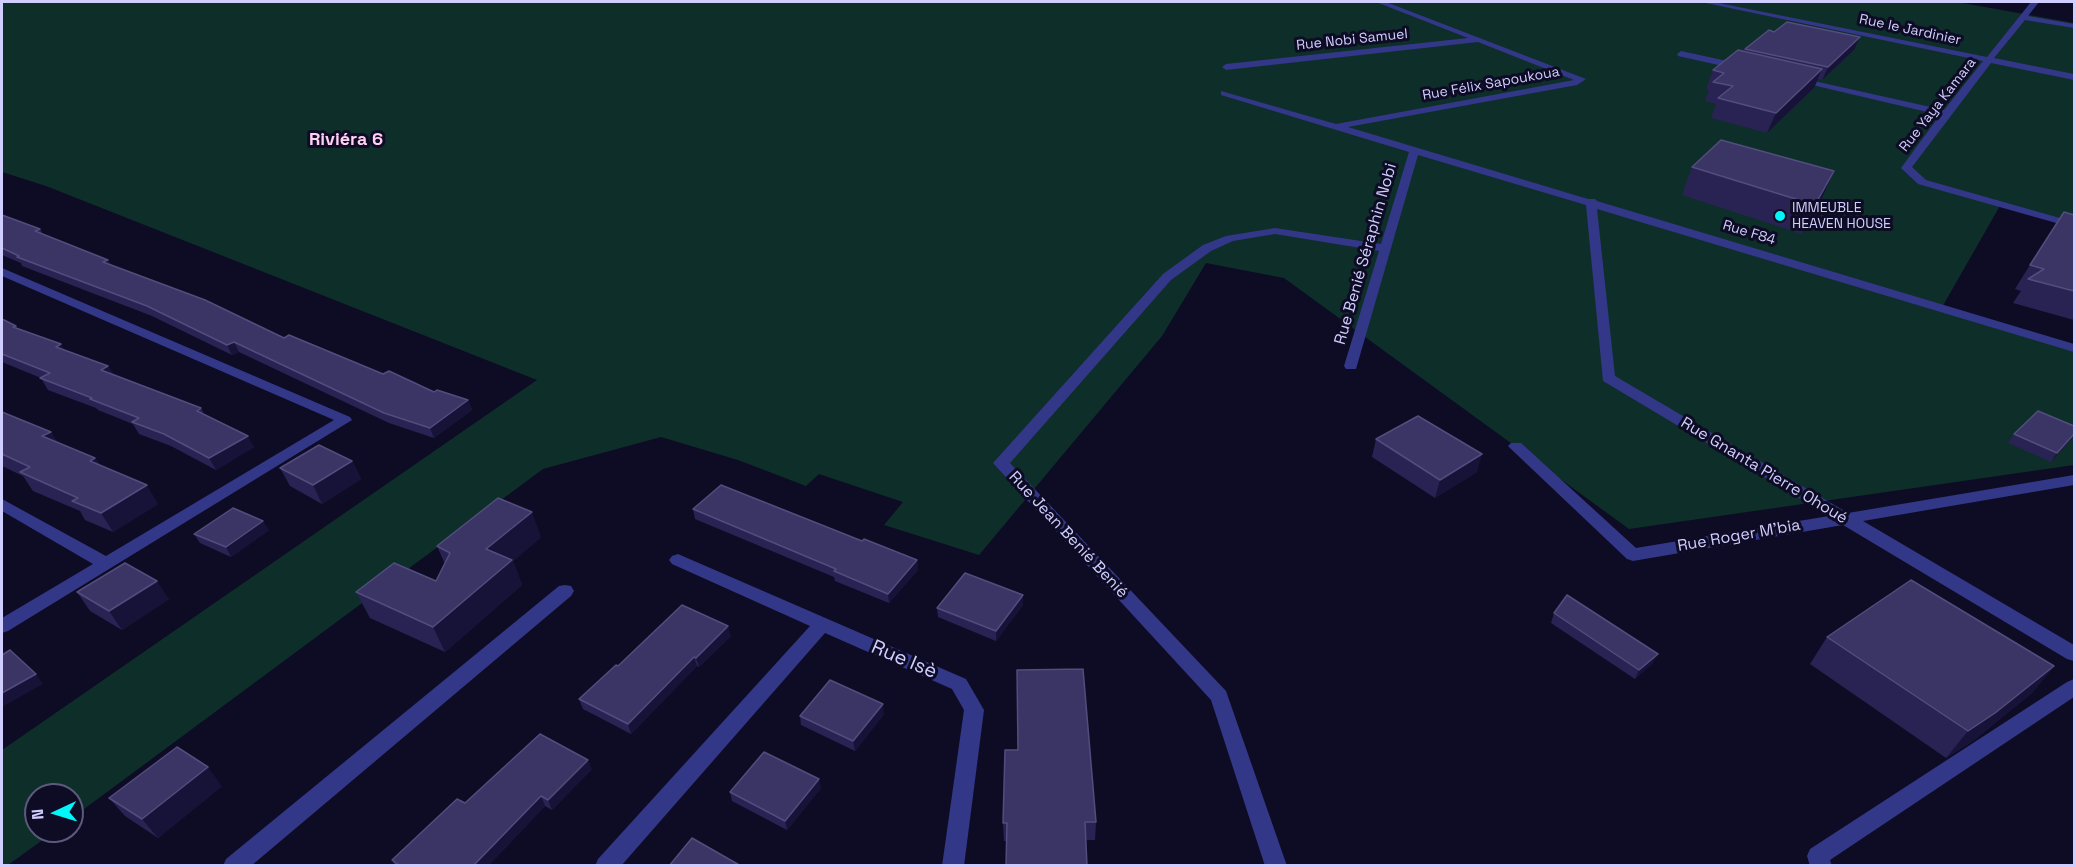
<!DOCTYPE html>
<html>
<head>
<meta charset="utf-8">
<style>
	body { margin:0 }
	#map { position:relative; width:2076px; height:867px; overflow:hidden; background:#0e0c24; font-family:"Space Grotesk",sans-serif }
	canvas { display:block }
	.frame { position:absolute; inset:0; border:3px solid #d0ceff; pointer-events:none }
	.north { position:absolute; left:24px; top:783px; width:60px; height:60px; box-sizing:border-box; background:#0e0c24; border:2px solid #5c5a7c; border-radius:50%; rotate:266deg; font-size:16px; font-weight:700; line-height:24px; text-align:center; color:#d0ceff }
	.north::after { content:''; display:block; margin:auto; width:21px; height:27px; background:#00f6f9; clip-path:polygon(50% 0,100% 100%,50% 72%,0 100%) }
</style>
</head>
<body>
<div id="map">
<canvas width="2076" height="867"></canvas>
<div class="frame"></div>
<div class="north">N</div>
</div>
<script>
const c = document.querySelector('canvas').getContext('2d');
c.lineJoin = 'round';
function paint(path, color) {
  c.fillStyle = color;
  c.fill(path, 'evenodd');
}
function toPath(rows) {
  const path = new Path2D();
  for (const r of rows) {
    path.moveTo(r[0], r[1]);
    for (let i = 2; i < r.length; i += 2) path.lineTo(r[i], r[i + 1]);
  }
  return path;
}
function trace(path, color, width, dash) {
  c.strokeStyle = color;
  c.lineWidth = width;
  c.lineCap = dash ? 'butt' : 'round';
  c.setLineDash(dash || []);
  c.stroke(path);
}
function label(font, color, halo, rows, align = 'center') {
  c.font = font + ' "Space Grotesk",sans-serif';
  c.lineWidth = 6;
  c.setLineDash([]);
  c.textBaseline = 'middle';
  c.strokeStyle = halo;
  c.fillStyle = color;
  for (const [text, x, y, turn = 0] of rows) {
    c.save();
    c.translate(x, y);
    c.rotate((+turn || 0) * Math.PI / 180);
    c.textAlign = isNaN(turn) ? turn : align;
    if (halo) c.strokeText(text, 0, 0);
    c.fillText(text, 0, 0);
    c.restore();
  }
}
paint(toPath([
	[2,2,1957,2,2074,23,2074,223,2001,204,1941,309,2074,349,2074,465,1629,529,1284,278,1206,263,1162,336,979,555,884,525,903,502,819,474,806,486,738,460,661,437,543,469,72,818,72,795,36,795,36,831,55,831,8,865,2,865,2,750,537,380,46,186,2,172]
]), '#0e2e2a');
paint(toPath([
	[1376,2,1386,2,1586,79,1577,85,1348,127,1588,199,1595,199,1597,201,2074,344,2074,352,1597,209,1615,376,1848,513,2074,475,2074,485,1863,521,2074,645,2074,661,2067,659,1843,525,1633,561,1627,559,1511,449,1508,446,1511,443,1521,443,1636,548,1829,516,1603,381,1586,205,1418,155,1356,369,1346,369,1344,366,1379,251,1275,234,1233,241,1211,251,1171,280,1010,463,1226,691,1287,866,1265,866,1211,700,993,463,1163,274,1203,245,1226,236,1275,228,1381,244,1409,152,1221,95,1221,91,1336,124,1574,80,1478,42,1226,70,1222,67,1226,64,1468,38,1376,2],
	[1701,2,1714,2,1987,57,2031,2,2039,2,2028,16,2074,24,2074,28,2025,20,1994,58,2074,74,2074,80,1991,63,1912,167,1926,180,2074,222,2074,228,1918,184,1901,168,1940,115,1791,80,1796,77,1944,110,1983,61,1701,2],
	[1681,51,1741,64,1745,67,1741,70,1678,56,1677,54,1681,51],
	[2,268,350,417,352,420,8,631,2,633,2,618,93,564,2,511,2,499,106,556,334,420,2,276,2,268],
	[678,554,966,679,984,710,964,866,942,866,964,710,952,689,825,633,621,866,595,866,598,859,810,626,672,564,669,560,672,556,678,554],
	[565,585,571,586,574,591,571,596,251,866,223,866,226,859,559,586,565,585],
	[2074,679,2074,697,1830,860,1832,866,1810,866,1807,856,1810,849,2067,682,2074,679]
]), '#333787');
paint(toPath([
	[1745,49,1854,50,1822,80,1818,79,1814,88,1767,133,1711,118,1716,104,1705,101,1709,90,1706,89,1713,70,1744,51],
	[1692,167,1834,171,1822,198,1802,234,1682,195],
	[2,215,40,229,43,234,108,260,112,266,284,338,434,392,468,400,472,410,434,438,389,423,239,352,232,355,152,316,22,266,21,263,2,255],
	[2074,215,2074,320,2013,303,2021,291,2015,289,2030,265],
	[2,319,16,326,17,328,65,350,108,366,113,374,201,408,204,414,254,447,216,470,171,446,139,434,133,424,98,410,96,408,48,390,41,378,2,362],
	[2,409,4,413,58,443,95,458,100,465,158,504,113,532,85,520,80,511,33,491,23,476,2,466],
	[2074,426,2074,436,2051,462,2008,443,2014,434],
	[1376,439,1477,472,1435,498,1372,457],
	[352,461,361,479,322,504,290,486,280,468],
	[693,509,862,541,917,560,918,570,889,603,835,581,834,577,695,519],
	[269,530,231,557,200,543,194,534],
	[541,537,513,561,522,585,445,652,370,618,356,592,436,581,445,564,437,546],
	[77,592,169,599,122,630,90,611],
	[1023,605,996,641,938,617,937,608],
	[1554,613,1653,663,1635,679,1551,623],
	[731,636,699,667,697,666,631,734,583,709,579,699,618,666],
	[1827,637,2054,666,2032,693,1973,741,1946,758,1810,664],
	[884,714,855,751,801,725,800,716],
	[592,769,552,810,545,806,488,866,395,866,392,860,465,803],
	[222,786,158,838,125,816,109,798],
	[821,788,787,830,732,801,730,792],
	[1096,822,1095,840,1004,841,1003,823]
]), '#292353');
paint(toPath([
	[1860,37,1854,50,1822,80,1828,67],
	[1822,69,1814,88,1767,133,1776,113],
	[1834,171,1822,198,1802,234,1815,205],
	[108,260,114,269,103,262],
	[234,342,239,352,232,355,227,345],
	[61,344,68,356,56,347],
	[108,366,115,377,101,370],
	[468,400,472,410,434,438,430,428],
	[51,432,63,450,42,436],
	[2074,434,2073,437,2051,462,2057,453],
	[248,436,254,447,216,470,209,458],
	[1482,454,1477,472,1435,498,1440,480],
	[95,458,107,477,90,461],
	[352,461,361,479,322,504,313,485],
	[147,485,158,504,113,532,101,513],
	[532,512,541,537,513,561,522,585,445,652,433,627,486,549],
	[263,521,269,530,231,557,226,547],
	[917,560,918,570,889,603,888,594],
	[157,581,169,599,122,630,109,611],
	[1023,595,1023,605,996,641,996,631],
	[728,626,731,636,699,667,696,658],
	[1658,654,1653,663,1635,679,1639,670],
	[694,657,697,666,631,734,628,724],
	[2054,666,2032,693,1973,741,1946,758,1968,731],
	[36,674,43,684,2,707,2,693],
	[883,704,884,714,855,751,853,741],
	[588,760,592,769,552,810,548,800],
	[208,767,222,786,158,838,142,819],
	[819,779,821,788,787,830,785,821],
	[541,796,545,806,488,866,473,866]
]), '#161238');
const building = toPath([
	[1787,22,1860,37,1828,67,1745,49,1769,30,1774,32,1787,22],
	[1738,50,1822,69,1776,113,1718,98,1733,86,1713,82,1724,73,1713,70,1738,50],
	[1721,140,1834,171,1815,205,1692,167,1721,140],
	[2064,212,2074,215,2074,291,2028,279,2044,269,2030,265,2064,212],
	[2,215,40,229,35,231,108,260,103,262,205,300,284,338,289,335,383,374,389,371,434,392,437,390,468,400,430,428,384,413,234,342,227,345,147,306,17,257,19,256,2,248,2,215],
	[2,319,16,326,13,327,61,344,56,347,108,366,101,370,201,408,197,411,248,436,209,458,164,434,132,422,139,418,90,399,92,398,40,378,50,373,2,354,2,319],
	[2038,411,2074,426,2074,434,2057,453,2014,434,2038,411],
	[2,412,51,432,42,436,95,458,90,461,147,485,101,513,72,501,78,498,20,472,30,467,2,454,2,412],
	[1418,416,1482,454,1440,480,1376,439,1418,416],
	[319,445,352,461,313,485,280,468,319,445],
	[721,485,862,541,864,539,917,560,888,594,834,571,836,569,693,509,721,485],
	[498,498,532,512,486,549,512,560,433,627,356,592,394,563,436,581,450,553,437,546,498,498],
	[233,508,263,521,226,547,194,534,233,508],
	[125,563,157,581,109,611,77,592,125,563],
	[965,573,1023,595,996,631,937,608,965,573],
	[1911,580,2054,666,1995,713,1968,731,1827,637,1911,580],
	[1567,595,1658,654,1639,670,1554,613,1567,595],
	[682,605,728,626,696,658,694,657,628,724,579,699,616,665,618,666,682,605],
	[10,650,36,674,2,693,2,655,10,650],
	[1083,669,1096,822,1085,822,1087,866,1006,866,1007,823,1003,823,1005,750,1018,750,1017,670,1083,669],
	[830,680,883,704,853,741,800,716,830,680],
	[540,734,588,760,548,800,541,796,473,866,400,866,392,860,457,799,465,803,540,734],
	[177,747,208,767,142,819,109,798,177,747],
	[764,752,819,779,785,821,730,792,764,752],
	[692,838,741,866,669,866,692,838]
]);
paint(building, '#3b3565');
trace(building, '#524d7e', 1.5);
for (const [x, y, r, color] of [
	[1780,216,6,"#00f6f9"]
]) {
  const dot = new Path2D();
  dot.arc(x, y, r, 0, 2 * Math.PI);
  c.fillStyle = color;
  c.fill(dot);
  trace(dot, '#0e0c24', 2);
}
label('14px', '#d0ceff', '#0e0c24', [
	["Rue le Jardinier",1910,30,12],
	["Rue Nobi Samuel",1352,40,-6],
	["Rue Félix Sapoukoua",1491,84,-10],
	["Rue Yaya Kamara",1938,105,-52],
	["Rue F84",1749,233,17]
]);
label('14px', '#d0ceff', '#0e0c24', [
	["IMMEUBLE",1792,208],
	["HEAVEN HOUSE",1792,224]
], 'left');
label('16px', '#d0ceff', '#0e0c24', [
	["Rue Benié Séraphin Nobi",1366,254,-74],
	["Rue Gnanta Pierre Ohoué",1764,471,31],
	["Rue Jean Benié Benié",1068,535,47],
	["Rue Roger M'bia",1739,536,-10]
]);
label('bold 18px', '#ffd0f2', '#0e0c24', [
	["Riviéra 6",346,140]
]);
label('20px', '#d0ceff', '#0e0c24', [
	["Rue Isè",904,660,23]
]);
</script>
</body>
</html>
